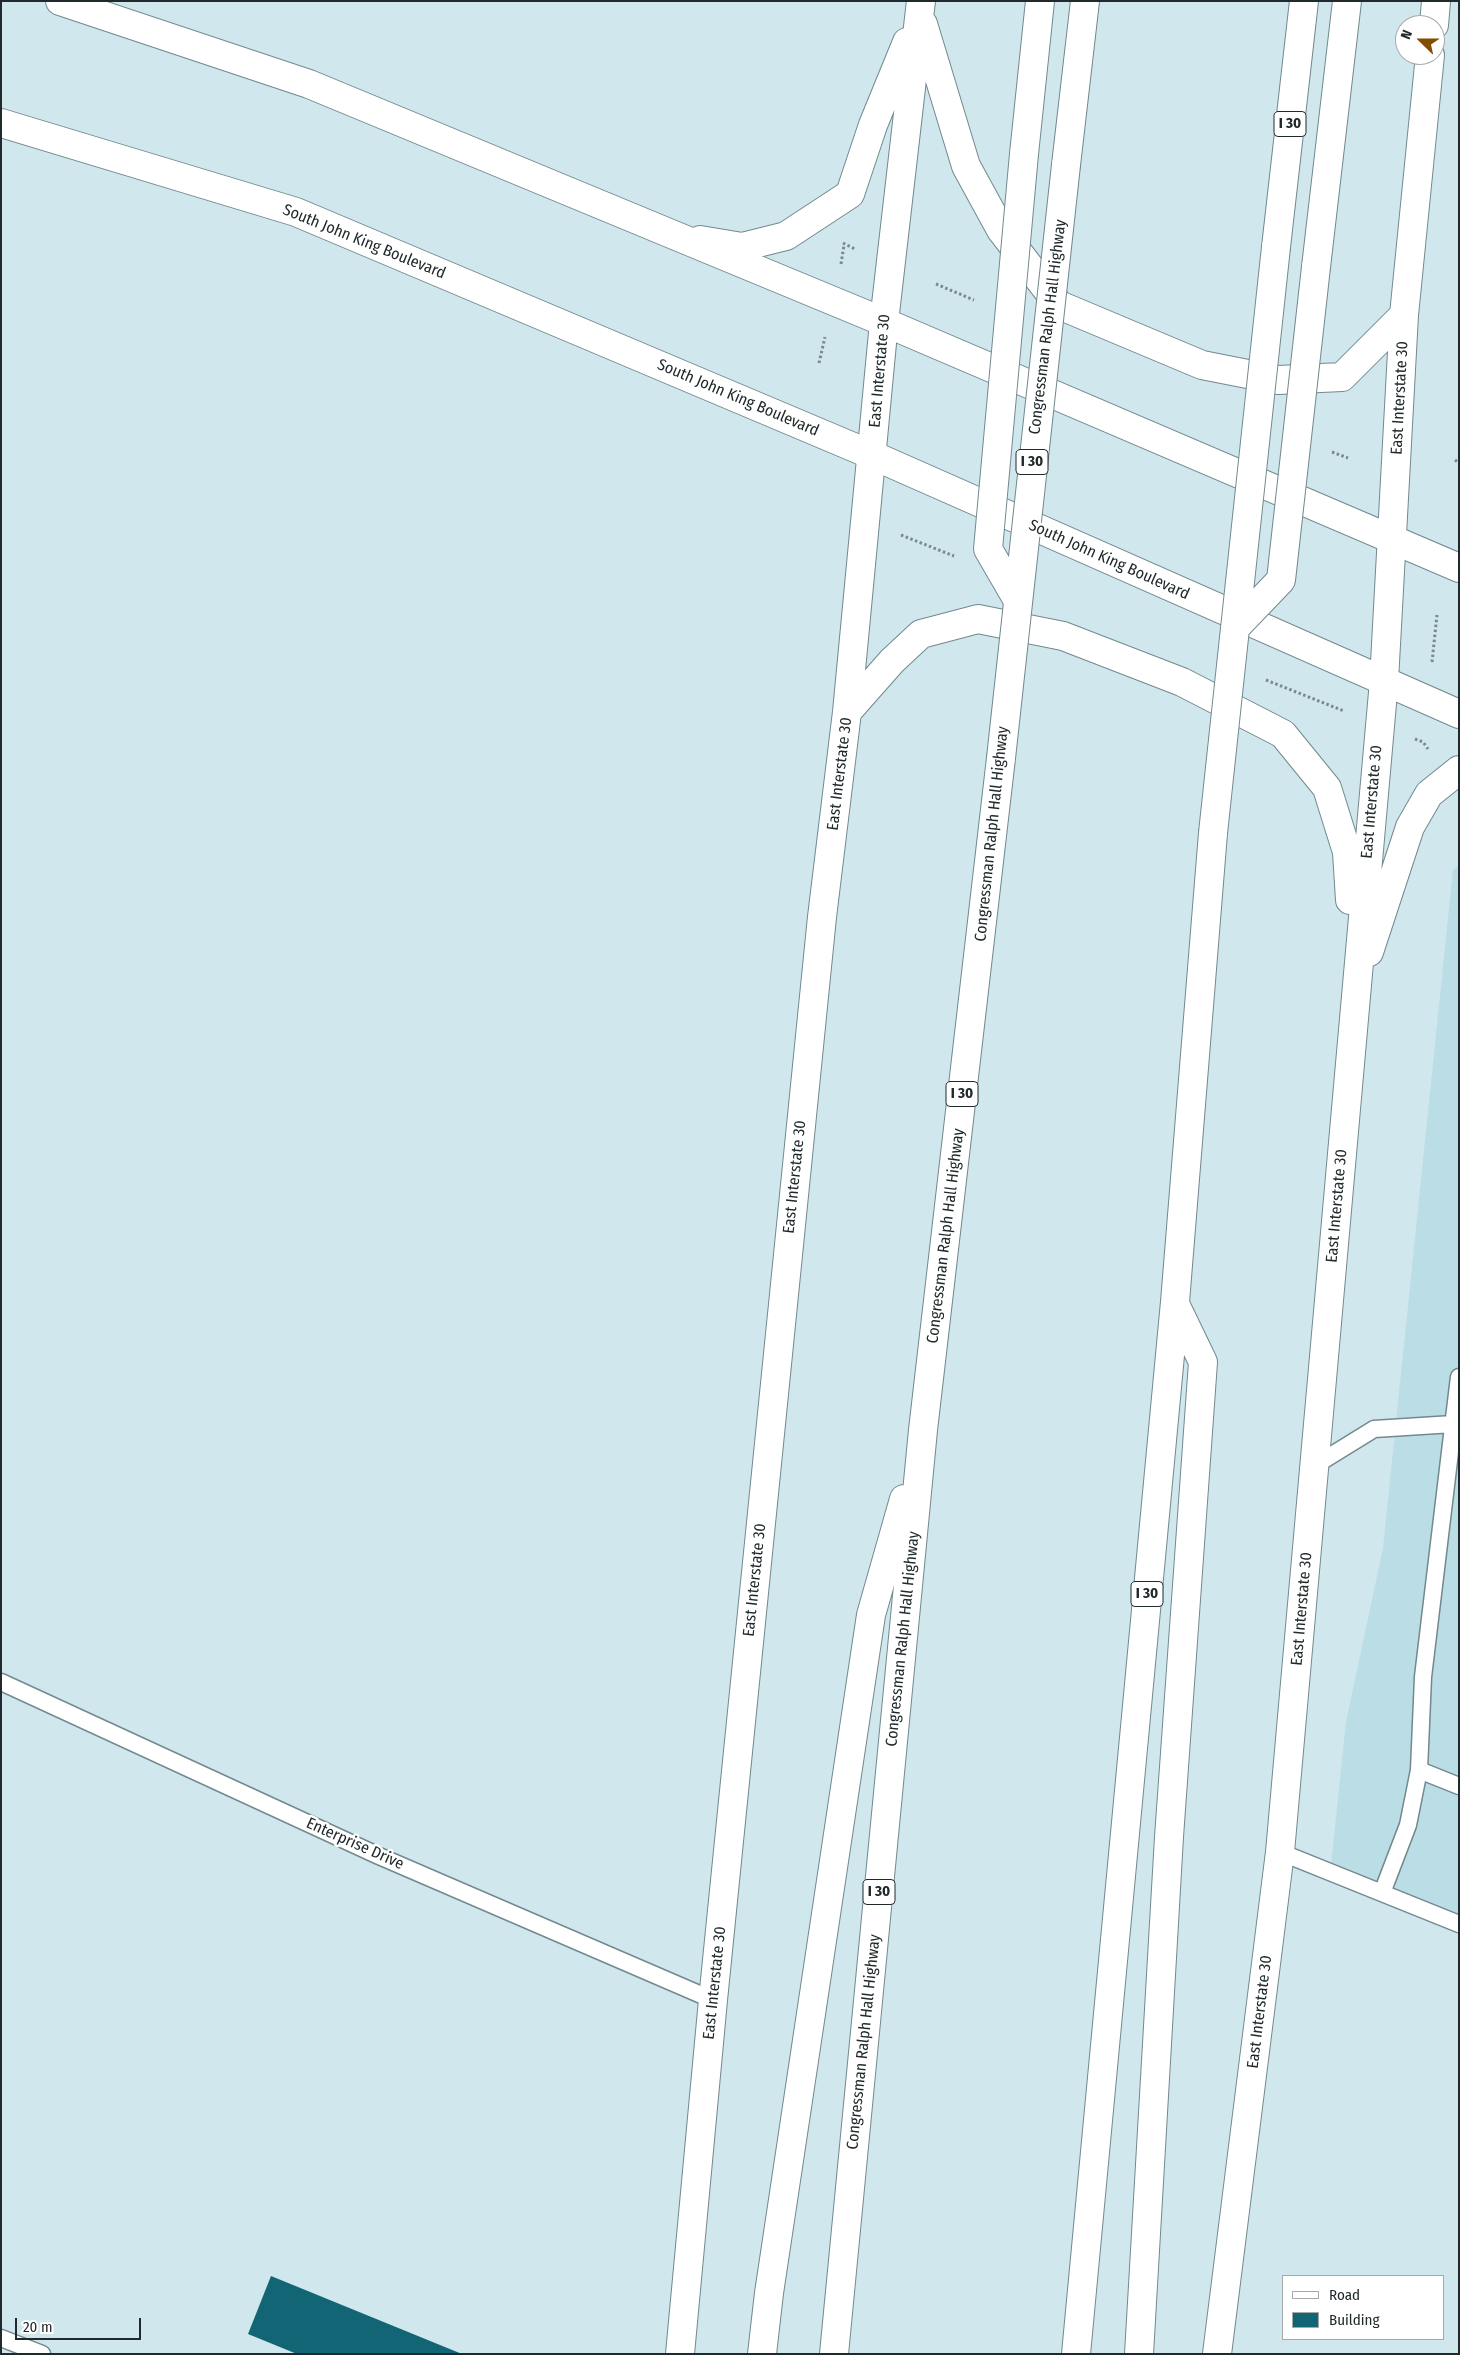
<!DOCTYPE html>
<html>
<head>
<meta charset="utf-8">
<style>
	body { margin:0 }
	#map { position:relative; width:1460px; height:2355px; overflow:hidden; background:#cfe7ed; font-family:"Fira Sans Condensed",sans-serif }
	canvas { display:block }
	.frame { position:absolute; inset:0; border:2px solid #20292b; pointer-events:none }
	.legend { position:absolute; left:1282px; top:2275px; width:162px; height:65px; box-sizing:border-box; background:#fff; border:1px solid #a6a9aa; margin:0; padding:6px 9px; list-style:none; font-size:15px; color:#20292b }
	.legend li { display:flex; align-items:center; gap:10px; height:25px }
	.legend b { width:25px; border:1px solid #a6a9aa }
	.north { position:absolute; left:1395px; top:15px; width:50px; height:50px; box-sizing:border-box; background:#fff; border:1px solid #a6a9aa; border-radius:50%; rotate:292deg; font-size:14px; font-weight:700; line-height:20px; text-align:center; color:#20292b }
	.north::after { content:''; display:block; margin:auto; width:18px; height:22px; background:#854c00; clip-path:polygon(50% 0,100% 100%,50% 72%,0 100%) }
	.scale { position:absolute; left:15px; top:2318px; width:126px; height:22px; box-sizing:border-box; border:2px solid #20292b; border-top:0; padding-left:6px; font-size:15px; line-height:18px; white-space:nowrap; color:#20292b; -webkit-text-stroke:4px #fff; paint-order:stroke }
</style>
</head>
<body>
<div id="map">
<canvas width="1460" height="2355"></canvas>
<div class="frame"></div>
<ul class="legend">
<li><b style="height:6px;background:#fff"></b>Road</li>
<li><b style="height:14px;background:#126574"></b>Building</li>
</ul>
<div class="north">N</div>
<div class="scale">20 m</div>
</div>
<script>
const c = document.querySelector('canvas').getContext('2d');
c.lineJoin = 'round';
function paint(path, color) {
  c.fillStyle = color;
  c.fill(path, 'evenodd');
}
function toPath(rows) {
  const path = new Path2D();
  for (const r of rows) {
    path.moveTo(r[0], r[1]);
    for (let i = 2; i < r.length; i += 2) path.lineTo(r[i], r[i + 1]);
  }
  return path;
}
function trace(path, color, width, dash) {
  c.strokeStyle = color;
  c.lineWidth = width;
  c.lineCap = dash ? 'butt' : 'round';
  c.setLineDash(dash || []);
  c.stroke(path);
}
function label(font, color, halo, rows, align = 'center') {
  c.font = font + ' "Fira Sans Condensed",sans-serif';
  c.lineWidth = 5;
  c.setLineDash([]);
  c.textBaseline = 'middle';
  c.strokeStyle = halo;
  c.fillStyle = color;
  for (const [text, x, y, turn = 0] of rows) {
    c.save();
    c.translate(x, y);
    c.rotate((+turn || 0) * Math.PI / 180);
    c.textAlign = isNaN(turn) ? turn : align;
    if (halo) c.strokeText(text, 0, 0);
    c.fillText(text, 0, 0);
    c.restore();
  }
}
paint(toPath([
	[1459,866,1459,1918,1331,1865,1346,1722,1383,1548,1453,870]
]), '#bbdde5');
paint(toPath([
	[271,2276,462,2354,297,2354,248,2334]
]), '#126574');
const lane = toPath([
	[1314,1466,1374,1429,1453,1424],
	[1,1682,379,1856,713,2000],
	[1419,1770,1459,1786],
	[1280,1852,1459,1924],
	[1382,1893,1408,1825,1419,1770,1423,1677,1459,1377],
	[1,2338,42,2354]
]);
const secondary = toPath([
	[923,24,966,166,1001,230,1059,305,1202,365,1278,380,1342,377,1404,315],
	[1434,25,1436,1],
	[700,240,742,247,786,236,850,194,873,125,907,42],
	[847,712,892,661,921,634,978,619,1063,636,1182,682,1283,734,1327,788,1347,852,1350,900],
	[1369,952,1410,827,1429,794,1459,770],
	[680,2354,713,2000,822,917,847,712,884,322,921,1],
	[1217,2354,1280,1852,1384,681,1404,315,1430,55]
]);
const primary = toPath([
	[60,1,309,84,884,322,1459,568],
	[1,123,296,212,872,455,1459,714]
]);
const highway = toPath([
	[1024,154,1040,1],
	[1066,165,1085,1],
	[1276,247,1304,1],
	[1316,267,1347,1],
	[762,2354,769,2293,871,1615,904,1499],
	[834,2354,923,1430,1001,758],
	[1076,2354,1175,1302,1213,833],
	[1139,2354,1169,1837,1203,1362,1175,1304]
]);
trace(lane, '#72898e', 19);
trace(secondary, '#72898e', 30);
trace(primary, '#72898e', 30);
trace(highway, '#72898e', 30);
trace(toPath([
	[843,243,855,249],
	[841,264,844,245],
	[936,284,974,300],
	[819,363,825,337],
	[1332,452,1348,458],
	[1455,460,1459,463],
	[901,535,954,556],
	[1432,662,1437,615],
	[1266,680,1344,711],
	[1415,739,1423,742,1428,749]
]), '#798a8e', 3, [2.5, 2.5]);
trace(lane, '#fff', 16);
trace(secondary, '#fff', 28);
trace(primary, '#fff', 28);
trace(highway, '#fff', 28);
const highwayBridge = toPath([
	[1017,599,988,549,1024,154],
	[1235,628,1281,580,1316,267],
	[1001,758,1066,165],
	[1213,833,1276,247]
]);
trace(highwayBridge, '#72898e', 30, []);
trace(highwayBridge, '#fff', 28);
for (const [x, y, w] of [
	[1290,124,32],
	[1032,462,32],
	[962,1094,32],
	[1147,1594,32],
	[879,1892,32]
]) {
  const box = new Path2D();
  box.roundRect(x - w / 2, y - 12.5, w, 25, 4);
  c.fillStyle = '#fff';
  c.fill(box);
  trace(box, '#20292b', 1);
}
label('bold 15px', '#20292b', null, [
	["I 30",1290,124],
	["I 30",1032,462],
	["I 30",962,1094],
	["I 30",1147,1594],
	["I 30",879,1892]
]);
label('16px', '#20292b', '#fff', [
	["South John King Boulevard",364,242,22],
	["Congressman Ralph Hall Highway",1048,327,-83],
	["East Interstate 30",880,371,-85],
	["South John King Boulevard",738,398,23],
	["East Interstate 30",1400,398,-87],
	["South John King Boulevard",1109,560,24],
	["East Interstate 30",840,774,-83],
	["East Interstate 30",1372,802,-85],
	["Congressman Ralph Hall Highway",992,834,-84],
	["East Interstate 30",795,1177,-84],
	["East Interstate 30",1337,1206,-85],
	["Congressman Ralph Hall Highway",946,1236,-83],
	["East Interstate 30",755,1580,-84],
	["East Interstate 30",1302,1609,-85],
	["Congressman Ralph Hall Highway",903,1639,-84],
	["Enterprise Drive",355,1844,24],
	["East Interstate 30",715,1983,-84],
	["East Interstate 30",1260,2012,-83],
	["Congressman Ralph Hall Highway",864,2042,-84]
]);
</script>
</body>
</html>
